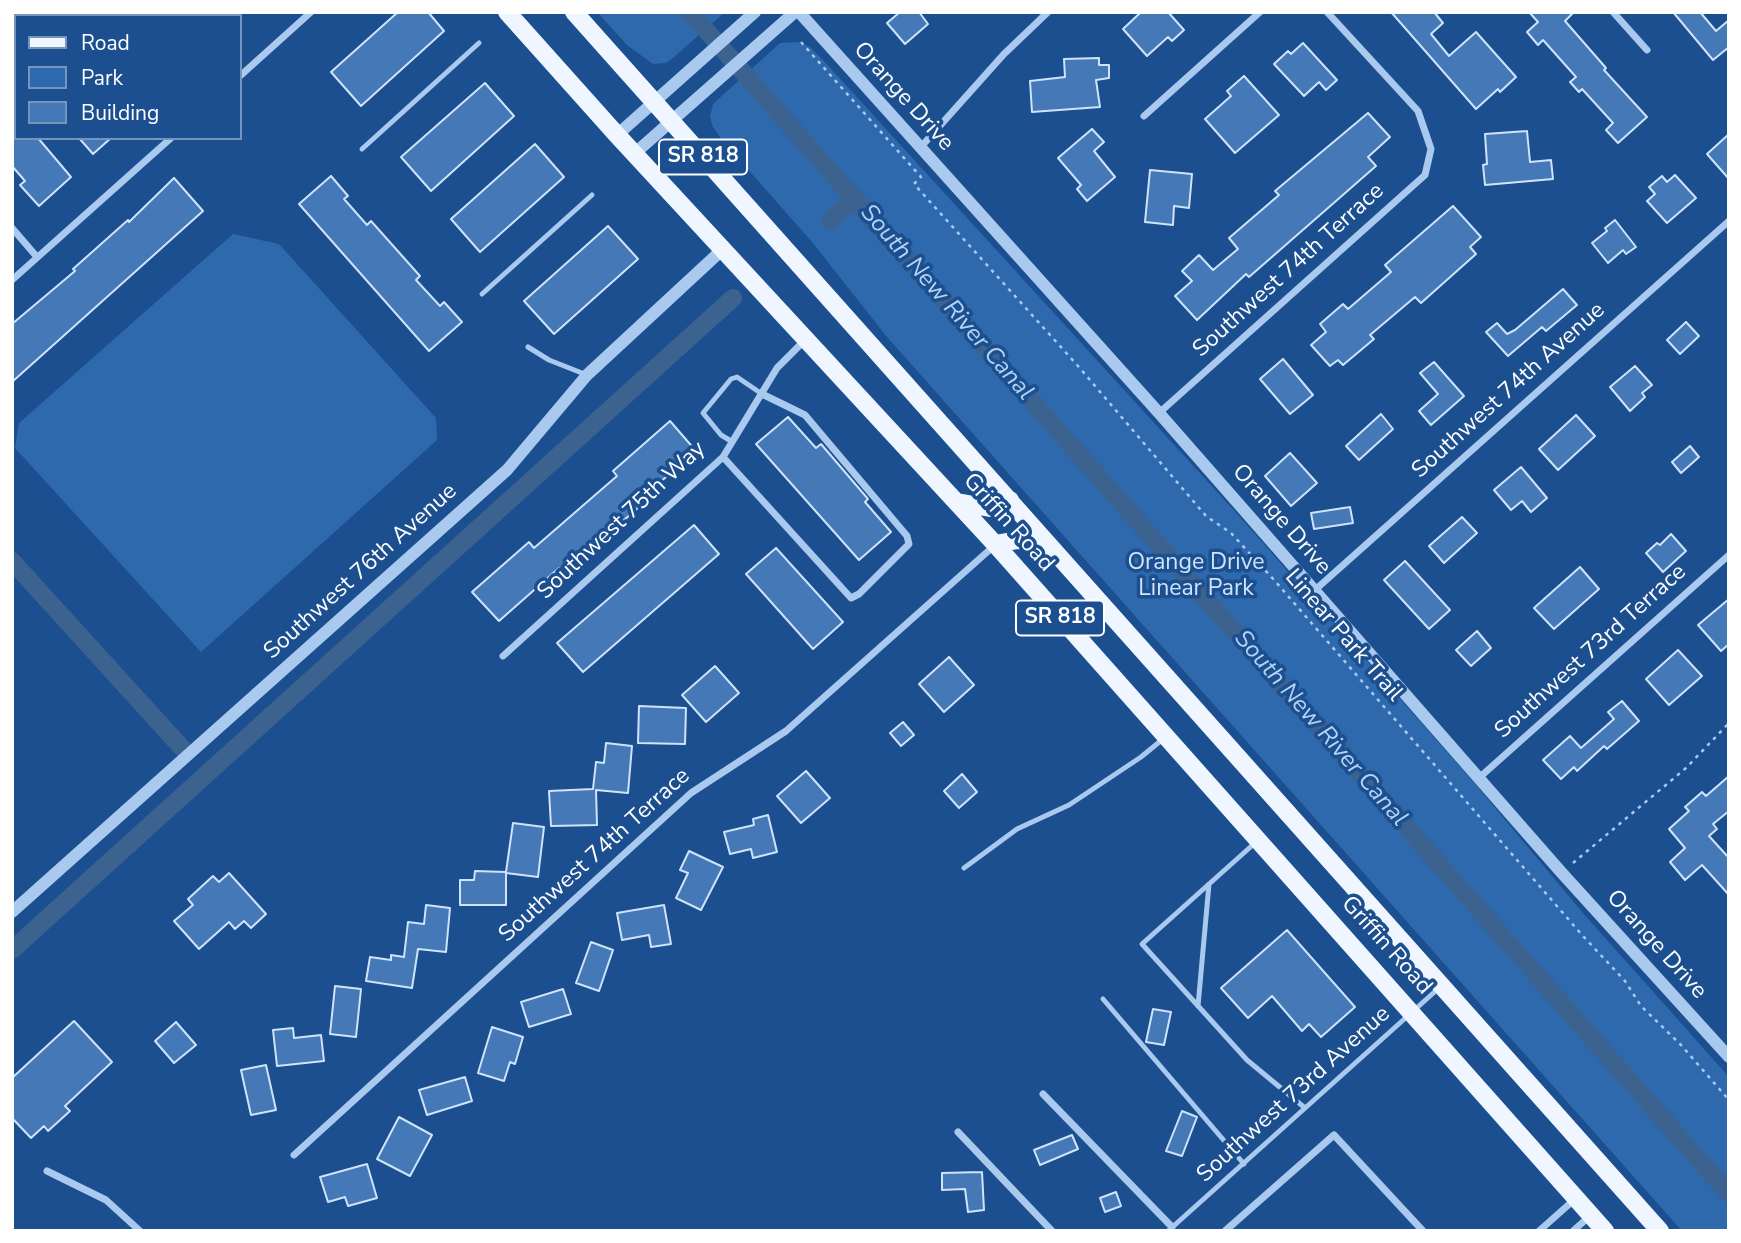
<!DOCTYPE html>
<html>
<head>
<meta charset="utf-8">
<style>
	body { margin:0 }
	#map { position:relative; width:1741px; height:1243px; overflow:hidden; background:#1b4f8f; font-family:"Nunito Sans",sans-serif }
	canvas { display:block }
	.frame { position:absolute; inset:0; border:14px solid #fff; pointer-events:none }
	.legend { position:absolute; left:14px; top:14px; width:228px; height:126px; box-sizing:border-box; background:#1b4f8f; border:2px solid #7695bc; margin:0; padding:9px 12px; list-style:none; font-size:21px; color:#fff }
	.legend li { display:flex; align-items:center; gap:14px; height:35px }
	.legend b { width:35px; border:2px solid #7695bc }
</style>
</head>
<body>
<div id="map">
<canvas width="1741" height="1243"></canvas>
<div class="frame"></div>
<ul class="legend">
<li><b style="height:9px;background:#f0f6ff"></b>Road</li>
<li><b style="height:19px;background:#2e69ad"></b>Park</li>
<li><b style="height:19px;background:#4478b7"></b>Building</li>
</ul>
</div>
<script>
const c = document.querySelector('canvas').getContext('2d');
c.lineJoin = 'round';
function paint(path, color) {
  c.fillStyle = color;
  c.fill(path, 'evenodd');
}
function toPath(rows) {
  const path = new Path2D();
  for (const r of rows) {
    path.moveTo(r[0], r[1]);
    for (let i = 2; i < r.length; i += 2) path.lineTo(r[i], r[i + 1]);
  }
  return path;
}
function trace(path, color, width, dash) {
  c.strokeStyle = color;
  c.lineWidth = width;
  c.lineCap = dash ? 'butt' : 'round';
  c.setLineDash(dash || []);
  c.stroke(path);
}
function label(font, color, halo, rows, align = 'center') {
  c.font = font + ' "Nunito Sans",sans-serif';
  c.lineWidth = 7;
  c.setLineDash([]);
  c.textBaseline = 'middle';
  c.strokeStyle = halo;
  c.fillStyle = color;
  for (const [text, x, y, turn = 0] of rows) {
    c.save();
    c.translate(x, y);
    c.rotate((+turn || 0) * Math.PI / 180);
    c.textAlign = isNaN(turn) ? turn : align;
    if (halo) c.strokeText(text, 0, 0);
    c.fillText(text, 0, 0);
    c.restore();
  }
}
paint(toPath([
	[597,12,725,12,673,58,666,63,653,64,627,45],
	[799,42,810,47,823,60,1240,517,1476,785,1583,913,1729,1077,1729,1231,1682,1231,887,337,812,242,722,140,713,127,710,117,713,104,780,43],
	[233,234,279,244,436,418,437,440,201,652,15,448,19,423]
]), '#2e69ad');
trace(toPath([
	[690,12,1729,1194],
	[830,221,855,198],
	[12,561,182,748],
	[12,950,733,298]
]), '#3c6290', 18);
const building = toPath([
	[398,12,428,12,444,31,361,106,331,72,398,12],
	[900,12,919,12,928,24,905,44,887,23,900,12],
	[1141,12,1168,12,1184,30,1172,41,1168,37,1147,56,1123,29,1141,12],
	[1391,12,1434,12,1443,23,1431,34,1449,56,1476,32,1516,77,1500,92,1498,89,1476,109,1391,12],
	[1529,12,1574,12,1565,21,1606,68,1604,70,1647,117,1618,143,1606,130,1613,123,1582,89,1579,92,1570,82,1576,77,1543,40,1538,45,1527,32,1538,22,1529,12],
	[1673,12,1700,12,1716,31,1729,20,1729,47,1713,60,1673,12],
	[1303,43,1337,80,1326,90,1319,82,1304,96,1274,64,1288,51,1291,54,1303,43],
	[1099,58,1099,65,1109,65,1109,78,1096,80,1100,107,1032,112,1030,81,1065,77,1064,59,1099,58],
	[1244,76,1279,115,1235,153,1205,119,1231,96,1227,91,1244,76],
	[485,83,514,116,431,191,401,157,485,83],
	[1368,113,1390,137,1368,157,1376,166,1249,277,1246,274,1197,320,1175,296,1192,281,1182,271,1199,255,1213,270,1238,249,1229,238,1279,195,1275,191,1368,113],
	[1092,129,1104,142,1094,151,1115,177,1087,201,1077,189,1081,185,1058,158,1092,129],
	[1527,131,1530,162,1551,160,1553,179,1485,185,1483,165,1487,164,1485,134,1527,131],
	[1729,134,1729,179,1707,154,1729,134],
	[12,138,38,138,71,177,39,206,20,185,25,181,12,166,12,138],
	[79,138,111,138,93,154,79,138],
	[535,144,564,177,480,252,451,219,535,144],
	[1150,170,1192,174,1189,208,1174,206,1173,225,1145,222,1150,170],
	[1675,175,1696,198,1667,223,1647,201,1655,194,1649,187,1662,176,1667,182,1675,175],
	[331,176,348,196,344,199,367,225,371,221,420,276,416,280,440,306,444,302,462,322,429,351,299,204,331,176],
	[174,178,203,211,12,382,12,324,75,271,73,269,128,220,129,222,174,178],
	[1453,206,1481,237,1470,247,1476,254,1421,303,1415,297,1370,335,1374,339,1343,365,1338,360,1330,366,1311,345,1326,332,1320,324,1343,304,1348,309,1391,272,1385,265,1453,206],
	[1615,220,1636,247,1626,254,1623,250,1608,263,1592,243,1607,231,1605,228,1615,220],
	[608,226,638,259,554,334,524,301,608,226],
	[1563,289,1577,305,1546,331,1542,327,1508,356,1486,332,1497,323,1507,334,1515,330,1563,289],
	[1686,322,1699,336,1680,354,1667,340,1686,322],
	[1283,359,1313,395,1290,414,1260,379,1283,359],
	[1434,362,1464,396,1431,425,1419,411,1438,394,1420,373,1434,362],
	[1635,366,1652,385,1642,393,1645,397,1630,411,1610,387,1635,366],
	[1381,414,1393,429,1359,460,1346,446,1381,414],
	[1576,415,1595,436,1558,470,1539,449,1576,415],
	[788,417,816,448,821,444,868,499,865,502,891,532,859,560,756,444,788,417],
	[670,421,696,451,635,504,638,508,563,573,559,568,499,621,472,592,529,542,534,548,617,476,613,471,670,421],
	[1690,446,1699,457,1681,473,1672,462,1690,446],
	[1290,453,1317,483,1291,506,1265,476,1290,453],
	[1521,467,1547,498,1531,512,1522,501,1511,510,1494,490,1521,467],
	[1350,507,1353,523,1314,529,1311,513,1350,507],
	[1462,517,1477,533,1444,563,1429,546,1462,517],
	[694,525,719,554,583,672,557,643,694,525],
	[1671,534,1686,551,1663,572,1646,553,1657,543,1660,545,1671,534],
	[776,548,843,622,813,649,746,574,776,548],
	[1405,561,1450,610,1429,629,1384,580,1405,561],
	[1580,567,1599,589,1554,629,1534,608,1580,567],
	[1729,599,1729,644,1721,651,1698,625,1729,599],
	[1477,631,1491,648,1471,666,1456,650,1477,631],
	[1678,650,1702,676,1669,705,1646,679,1678,650],
	[949,657,974,685,944,712,919,684,949,657],
	[715,666,739,693,706,722,682,695,715,666],
	[1622,701,1639,721,1607,749,1604,746,1577,771,1574,767,1561,779,1543,760,1570,736,1581,748,1614,719,1608,712,1622,701],
	[639,706,686,708,685,744,638,743,639,706],
	[903,722,914,735,901,746,890,733,903,722],
	[606,743,632,746,628,793,596,790,597,825,551,826,549,791,593,789,596,762,604,763,606,743],
	[806,771,830,798,801,823,777,796,806,771],
	[962,774,977,792,959,808,944,791,962,774],
	[1729,776,1729,811,1713,824,1717,829,1709,836,1729,858,1729,895,1702,865,1685,880,1670,862,1685,848,1669,829,1689,811,1685,807,1702,792,1706,796,1729,776],
	[768,815,777,852,753,858,751,849,730,854,724,832,754,825,753,819,768,815],
	[513,823,544,827,538,877,506,873,506,905,460,905,460,880,474,880,475,871,506,872,513,823],
	[689,851,723,867,701,910,676,898,688,873,680,870,689,851],
	[229,873,266,914,251,928,244,921,235,929,229,922,199,949,174,921,193,905,188,899,213,876,219,882,229,873],
	[426,905,450,908,446,952,418,949,412,988,366,981,370,957,391,960,391,955,404,957,408,922,424,924,426,905],
	[664,905,671,944,651,947,649,935,622,940,617,913,664,905],
	[1287,930,1355,1007,1321,1037,1309,1024,1302,1031,1272,996,1248,1018,1221,988,1287,930],
	[591,942,613,950,599,991,576,983,591,942],
	[335,986,361,989,356,1037,330,1034,335,986],
	[563,989,571,1014,529,1027,521,1002,563,989],
	[1153,1009,1171,1012,1164,1045,1146,1042,1153,1009],
	[74,1021,112,1062,65,1106,70,1111,48,1131,44,1126,31,1138,12,1118,12,1078,74,1021],
	[176,1022,196,1045,174,1063,155,1041,176,1022],
	[492,1027,523,1037,515,1064,510,1062,504,1081,478,1073,492,1027],
	[293,1028,294,1038,321,1035,324,1061,277,1066,273,1030,293,1028],
	[266,1065,276,1110,251,1115,241,1070,266,1065],
	[465,1077,472,1101,427,1115,419,1090,465,1077],
	[1182,1111,1197,1117,1182,1156,1166,1151,1182,1111],
	[399,1117,432,1135,410,1176,377,1159,399,1117],
	[1072,1135,1078,1149,1040,1165,1034,1150,1072,1135],
	[367,1164,377,1198,348,1206,345,1197,328,1202,320,1177,367,1164],
	[982,1172,984,1210,968,1212,965,1189,942,1190,942,1173,982,1172],
	[1116,1192,1121,1206,1105,1212,1100,1198,1116,1192]
]);
paint(building, '#4478b7');
trace(building, '#cfe3fa', 2);
trace(toPath([
	[801,42,921,177,914,184,1078,366,1206,516,1231,533,1275,581,1582,935,1625,981,1641,1006,1681,1045,1729,1100],
	[1573,863,1686,768,1729,723]
]), '#a9c9ee', 2.5, [3.5, 5]);
trace(toPath([
	[362,149,479,43],
	[482,294,592,195],
	[528,347,549,360,587,375],
	[731,441,721,435,703,413,731,379,737,377,762,394],
	[1256,842,1142,944,1247,1060,1305,1108],
	[964,868,1017,829,1069,805,1141,757,1163,739],
	[1103,999,1244,1164],
	[1198,1006,1209,884],
	[1168,1231,1440,987]
]), '#a9c9ee', 5);
trace(toPath([
	[67,12,70,16],
	[1613,12,1647,50],
	[240,76,311,12],
	[1144,116,1260,12],
	[920,148,1004,54,1048,12],
	[12,228,37,257],
	[12,280,171,138],
	[1159,413,1425,175,1431,149,1418,111,1327,12],
	[723,457,851,598,859,594,909,544,907,536,805,415,762,394],
	[1315,590,1729,221],
	[503,656,723,457,777,368,806,339],
	[1480,777,1729,555],
	[1043,1094,1172,1227],
	[958,1132,1052,1231],
	[294,1155,691,793,786,731,995,545],
	[47,1171,106,1200,140,1231],
	[1225,1231,1334,1135,1423,1231],
	[1539,1231,1575,1199],
	[1573,1231,1591,1215]
]), '#a9c9ee', 7);
trace(toPath([
	[799,12,1159,413,1561,872,1729,1057],
	[617,135,755,12],
	[634,154,795,12],
	[12,912,507,470,587,375,723,249]
]), '#a9c9ee', 12);
trace(toPath([
	[507,12,617,135,995,544,1605,1231],
	[574,12,1660,1231],
	[957,502,990,508,1010,500],
	[995,544,1018,540,1034,543,1055,552]
]), '#f0f6ff', 18);
for (const [x, y, w] of [
	[703,157,88],
	[1060,618,88]
]) {
  const box = new Path2D();
  box.roundRect(x - w / 2, y - 17.5, w, 35, 5);
  c.fillStyle = '#1b4f8f';
  c.fill(box);
  trace(box, '#fff', 2);
}
label('bold 21px', '#fff', null, [
	["SR 818",703,157],
	["SR 818",1060,618]
]);
label('23px', '#fff', '#1b4f8f', [
	["Orange Drive",903,97,48],
	["Southwest 74th Terrace",1289,271,-42],
	["Southwest 74th Avenue",1509,391,-42],
	["Orange Drive",1281,520,49],
	["Southwest 75th Way",622,521,-43],
	["Griffin Road",1008,523,48],
	["Southwest 76th Avenue",361,572,-42],
	["Linear Park Trail",1343,636,49],
	["Southwest 73rd Terrace",1591,652,-42],
	["Southwest 74th Terrace",595,856,-42],
	["Orange Drive",1656,945,48],
	["Griffin Road",1386,946,48],
	["Southwest 73rd Avenue",1294,1095,-42]
]);
label('23px', '#cfe3fa', '#1b4f8f', [
	["Orange Drive",1196,563],
	["Linear Park",1196,589]
]);
label('italic 24px', '#b5d3f5', '#1b4f8f', [
	["South New River Canal",946,303,49],
	["South New River Canal",1320,729,49]
]);
</script>
</body>
</html>
